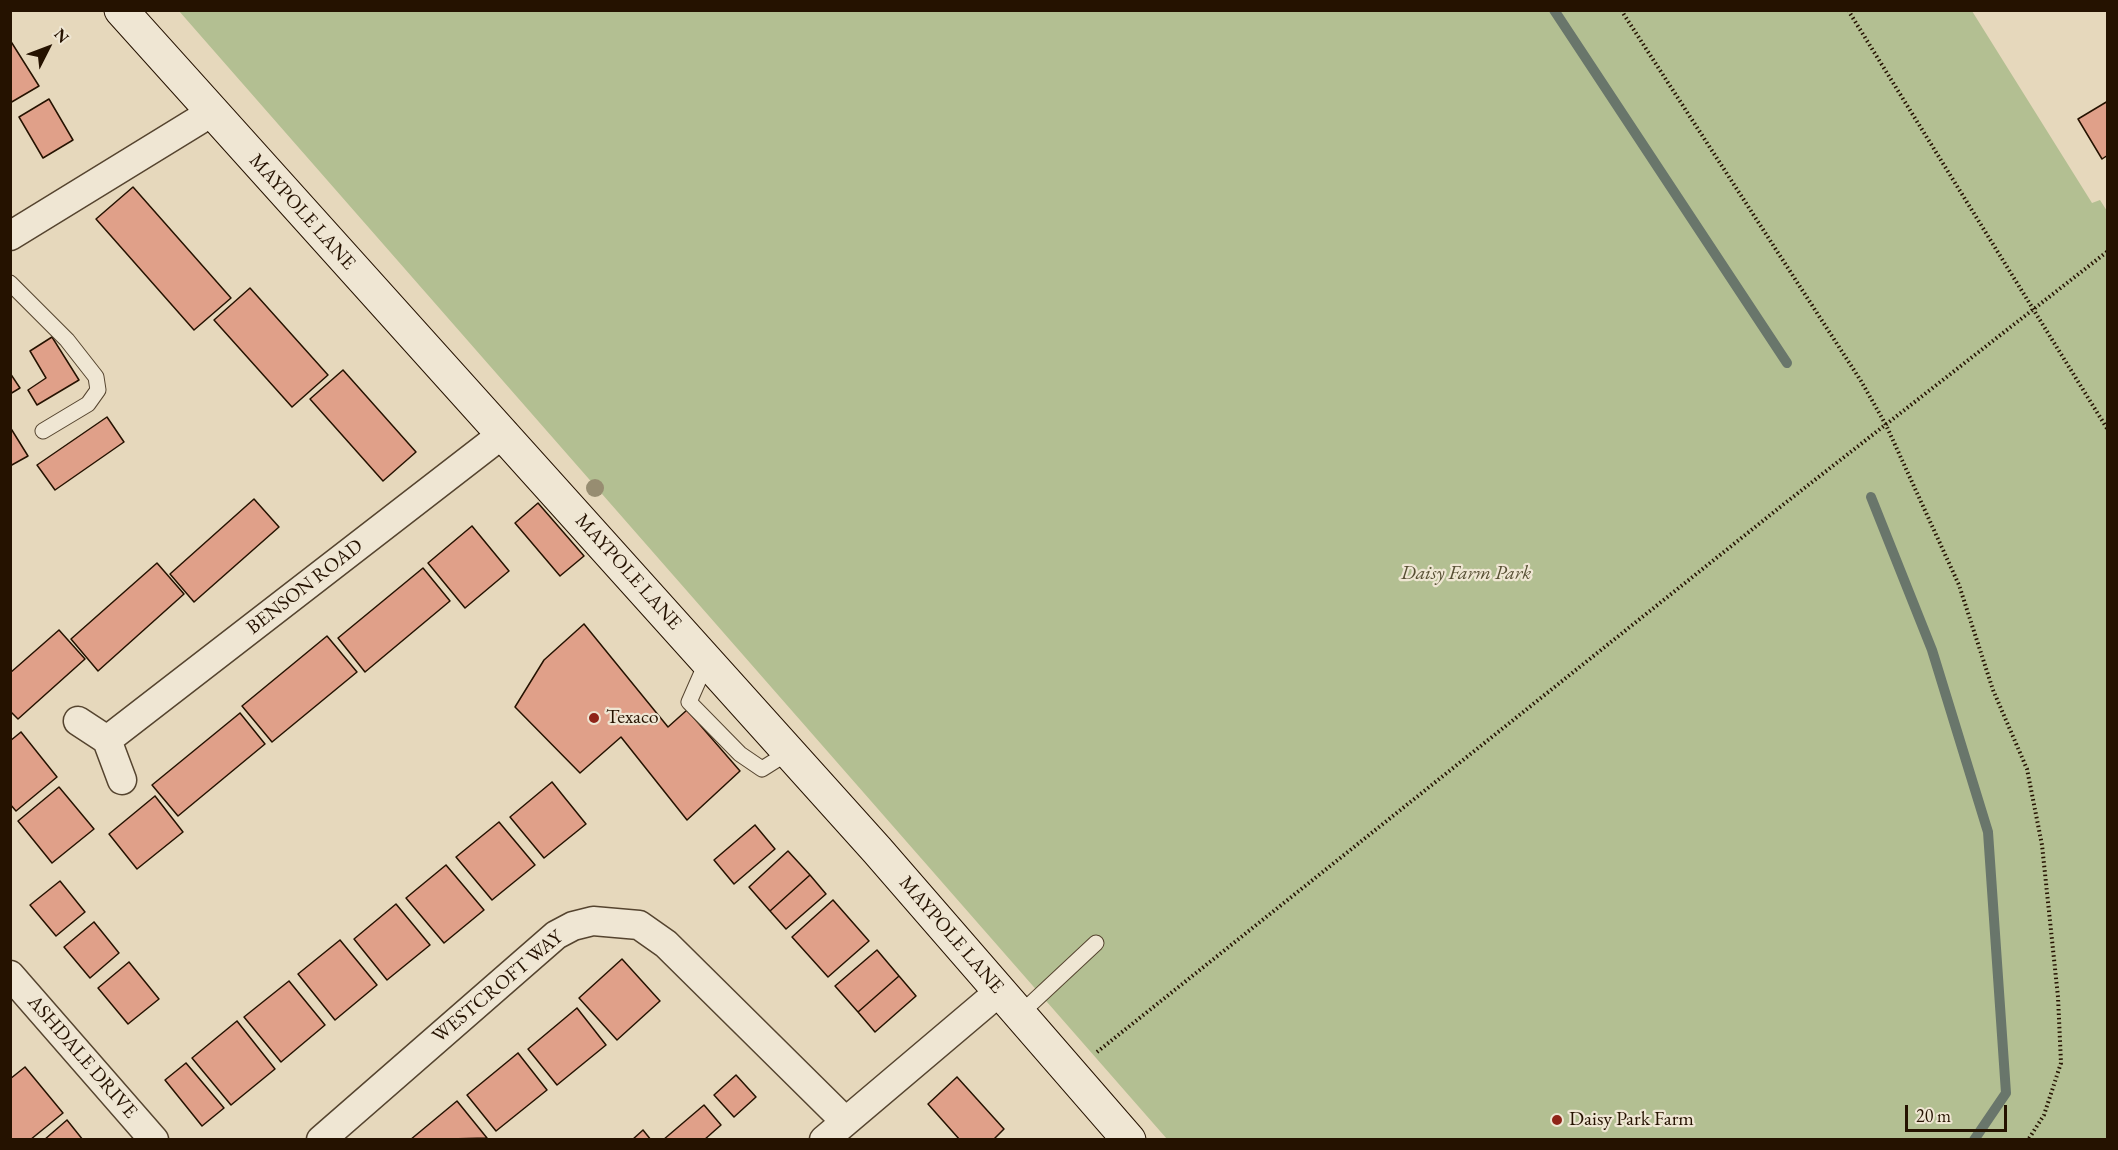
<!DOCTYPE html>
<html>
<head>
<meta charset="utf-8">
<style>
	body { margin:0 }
	#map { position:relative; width:2118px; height:1150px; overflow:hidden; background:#e6d8bc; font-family:"EB Garamond",serif }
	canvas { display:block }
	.frame { position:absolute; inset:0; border:12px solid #251200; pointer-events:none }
	.north { position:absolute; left:18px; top:18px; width:60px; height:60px; -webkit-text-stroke:4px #efe6d3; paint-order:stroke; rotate:48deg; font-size:16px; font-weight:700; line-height:24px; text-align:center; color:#251200 }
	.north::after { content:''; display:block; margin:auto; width:21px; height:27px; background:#251200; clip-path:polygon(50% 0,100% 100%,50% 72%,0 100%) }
	.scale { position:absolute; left:1905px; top:1105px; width:102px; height:27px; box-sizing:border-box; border:3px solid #251200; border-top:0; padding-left:8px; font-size:18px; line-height:21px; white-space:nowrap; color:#251200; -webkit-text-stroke:4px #efe6d3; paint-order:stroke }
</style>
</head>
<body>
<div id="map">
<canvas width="2118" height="1150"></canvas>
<div class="frame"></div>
<div class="north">N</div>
<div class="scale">20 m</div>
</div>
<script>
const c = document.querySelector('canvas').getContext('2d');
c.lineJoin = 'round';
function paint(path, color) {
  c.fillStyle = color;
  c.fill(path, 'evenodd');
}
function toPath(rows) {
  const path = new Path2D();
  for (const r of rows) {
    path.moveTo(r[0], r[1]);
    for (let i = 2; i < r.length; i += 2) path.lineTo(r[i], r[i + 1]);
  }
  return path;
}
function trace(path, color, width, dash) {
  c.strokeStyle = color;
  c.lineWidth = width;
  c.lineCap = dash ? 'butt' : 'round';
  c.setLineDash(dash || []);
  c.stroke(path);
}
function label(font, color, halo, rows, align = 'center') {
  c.font = font + ' "EB Garamond",serif';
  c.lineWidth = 4.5;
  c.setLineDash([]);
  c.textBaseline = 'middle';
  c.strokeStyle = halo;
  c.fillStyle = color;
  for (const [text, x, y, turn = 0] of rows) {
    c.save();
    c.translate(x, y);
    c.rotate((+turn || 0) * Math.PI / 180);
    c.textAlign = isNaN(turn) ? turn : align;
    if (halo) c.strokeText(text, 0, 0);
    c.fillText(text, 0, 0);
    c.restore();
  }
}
paint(toPath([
	[179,11,1972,11,2092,203,2100,200,2107,211,2107,1139,1167,1139]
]), '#b3bf92');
trace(toPath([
	[1554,10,1787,363],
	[1871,497,1932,650,1988,832,2006,1093,1974,1140]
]), '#69766b', 10);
const building = toPath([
	[10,40,39,86,10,103,10,40],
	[49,99,73,140,43,158,19,117,49,99],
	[2108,101,2108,155,2102,159,2078,119,2108,101],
	[133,187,231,298,194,330,96,219,133,187],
	[250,288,328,375,292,407,214,320,250,288],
	[52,337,79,380,37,405,28,390,46,378,30,351,52,337],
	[343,370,416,452,383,481,310,399,343,370],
	[10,373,20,388,10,394,10,373],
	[107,417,124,442,55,490,37,465,107,417],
	[10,427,28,456,10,466,10,427],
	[254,499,279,527,194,602,170,574,254,499],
	[538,503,584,556,560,576,515,523,538,503],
	[472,526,509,571,465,608,428,563,472,526],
	[157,563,184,594,98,671,71,639,157,563],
	[423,568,450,601,365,672,338,638,423,568],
	[584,624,668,727,687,710,740,771,687,820,621,737,580,773,515,707,544,660,584,624],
	[59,630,85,659,18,719,10,711,10,673,59,630],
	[327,636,357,672,272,742,242,706,327,636],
	[240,713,265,744,178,816,152,785,240,713],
	[21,732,57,777,16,811,10,804,10,741,21,732],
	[552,782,586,824,544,858,510,817,552,782],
	[59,787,94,829,52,863,18,821,59,787],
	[155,796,183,832,137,869,109,834,155,796],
	[499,822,535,865,492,900,456,857,499,822],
	[755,825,775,849,734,884,714,860,755,825],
	[788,851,810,875,770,911,749,887,788,851],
	[446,865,484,910,444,943,406,898,446,865],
	[810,875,826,894,786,929,770,911,810,875],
	[60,881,85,912,56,936,30,905,60,881],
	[833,900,869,941,828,977,792,937,833,900],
	[396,904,430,945,387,980,354,939,396,904],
	[94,922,119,953,90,978,64,947,94,922],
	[340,940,377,985,335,1020,298,974,340,940],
	[877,950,899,976,858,1012,835,986,877,950],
	[622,959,660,1001,617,1040,579,998,622,959],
	[129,962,159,999,128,1024,98,988,129,962],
	[899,976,916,996,875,1032,858,1012,899,976],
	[289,981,325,1025,281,1062,244,1017,289,981],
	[577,1008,606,1045,557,1085,528,1049,577,1008],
	[237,1021,275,1069,231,1105,192,1058,237,1021],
	[518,1053,547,1090,496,1131,467,1095,518,1053],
	[186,1063,224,1108,202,1126,165,1080,186,1063],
	[25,1067,63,1113,30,1140,10,1140,10,1079,25,1067],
	[736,1075,756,1097,734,1117,714,1095,736,1075],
	[957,1077,1004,1129,993,1140,960,1140,928,1104,957,1077],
	[457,1101,487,1138,410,1140,457,1101],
	[704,1105,721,1125,704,1140,663,1140,704,1105],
	[67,1120,83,1140,44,1140,67,1120],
	[643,1130,651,1140,632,1140,643,1130]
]);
paint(building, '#e0a089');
trace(building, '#251200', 1.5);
const lane = toPath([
	[10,283,67,340,96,377,98,390,88,404,43,431],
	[707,661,689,702,740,754,762,769,789,752],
	[1020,1014,1096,943]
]);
const street = toPath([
	[10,236,212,112],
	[78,721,107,740,122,780],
	[107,740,504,433],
	[10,975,154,1140],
	[321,1140,556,935,573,926,593,921,639,925,666,944,845,1121],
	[824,1140,1000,991]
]);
const secondary = toPath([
	[121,10,877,850,1129,1140]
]);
trace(lane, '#55442f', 17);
trace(street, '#55442f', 31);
trace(secondary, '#251200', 35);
trace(toPath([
	[1621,10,1861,381,1886,425,1959,585,1993,690,2027,769,2042,845,2058,997,2061,1063,2044,1115,2028,1140],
	[1848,10,2108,430],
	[1097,1052,1784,504,2108,251]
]), '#251200', 4, [1.5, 3]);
trace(lane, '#efe6d3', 15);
trace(street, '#efe6d3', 28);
trace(secondary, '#efe6d3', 33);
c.fillStyle = '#978d71';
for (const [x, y] of [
	[595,488]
]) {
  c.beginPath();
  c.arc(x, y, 9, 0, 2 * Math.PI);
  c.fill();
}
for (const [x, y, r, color] of [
	[594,718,6,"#8f2418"],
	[1557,1120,6,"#8f2418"]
]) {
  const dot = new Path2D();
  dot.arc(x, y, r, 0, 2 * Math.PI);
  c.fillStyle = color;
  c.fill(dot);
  trace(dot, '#efe6d3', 2);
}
label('20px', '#251200', '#efe6d3', [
	["MAYPOLE LANE",302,212,48],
	["MAYPOLE LANE",628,572,48],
	["BENSON ROAD",305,587,-38],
	["MAYPOLE LANE",951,935,49],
	["WESTCROFT WAY",498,987,-40],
	["ASHDALE DRIVE",82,1057,49]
]);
label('italic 20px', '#574f33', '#efe6d3', [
	["Daisy Farm Park",1466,574]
]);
label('20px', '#251200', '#efe6d3', [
	["Texaco",606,718],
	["Daisy Park Farm",1569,1120]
], 'left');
</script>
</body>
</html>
